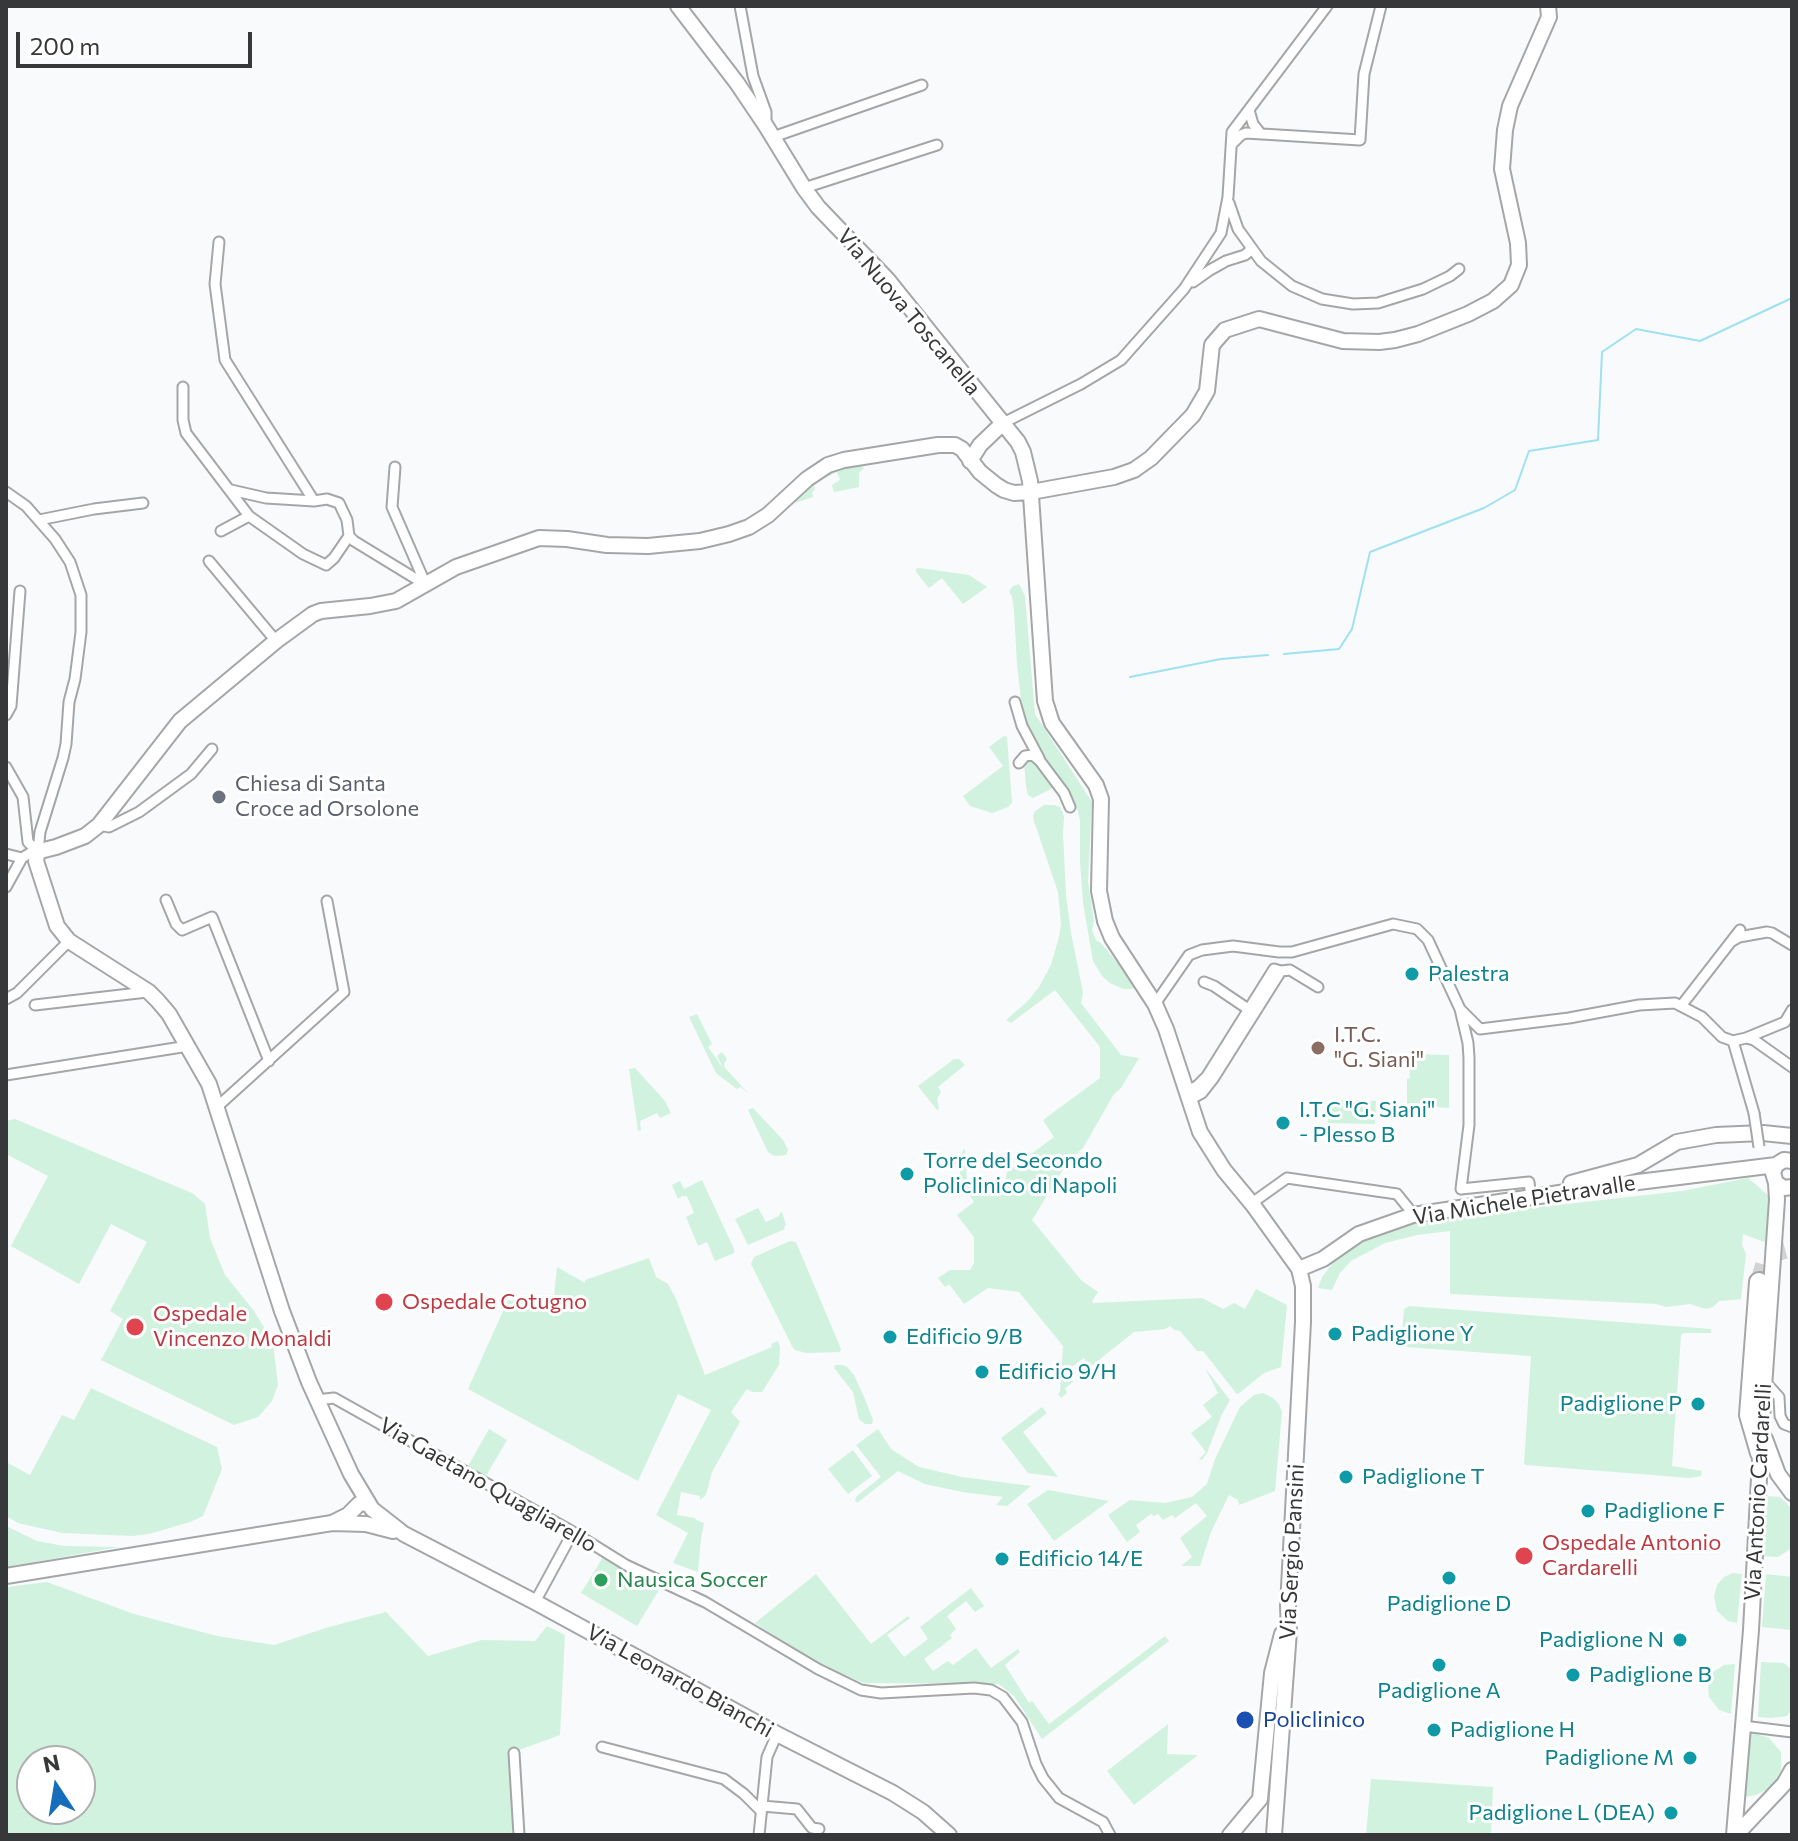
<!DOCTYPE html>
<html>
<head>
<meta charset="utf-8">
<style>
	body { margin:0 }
	#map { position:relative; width:1798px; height:1841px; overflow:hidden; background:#f8fafc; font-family:Commissioner,sans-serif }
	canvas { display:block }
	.frame { position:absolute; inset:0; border:8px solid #373839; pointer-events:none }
	.north { position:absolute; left:16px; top:1745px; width:80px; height:80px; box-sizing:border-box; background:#fff; border:2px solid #afafb0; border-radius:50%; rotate:348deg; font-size:22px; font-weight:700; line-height:32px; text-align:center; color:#373839 }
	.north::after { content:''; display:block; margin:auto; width:28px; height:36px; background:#146ebb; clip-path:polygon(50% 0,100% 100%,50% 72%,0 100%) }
	.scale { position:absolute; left:16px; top:32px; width:236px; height:36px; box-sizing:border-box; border:4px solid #373839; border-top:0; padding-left:10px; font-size:24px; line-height:28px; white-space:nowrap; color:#373839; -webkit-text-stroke:6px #fff; paint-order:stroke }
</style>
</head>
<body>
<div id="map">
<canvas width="1798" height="1841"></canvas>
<div class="frame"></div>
<div class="north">N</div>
<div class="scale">200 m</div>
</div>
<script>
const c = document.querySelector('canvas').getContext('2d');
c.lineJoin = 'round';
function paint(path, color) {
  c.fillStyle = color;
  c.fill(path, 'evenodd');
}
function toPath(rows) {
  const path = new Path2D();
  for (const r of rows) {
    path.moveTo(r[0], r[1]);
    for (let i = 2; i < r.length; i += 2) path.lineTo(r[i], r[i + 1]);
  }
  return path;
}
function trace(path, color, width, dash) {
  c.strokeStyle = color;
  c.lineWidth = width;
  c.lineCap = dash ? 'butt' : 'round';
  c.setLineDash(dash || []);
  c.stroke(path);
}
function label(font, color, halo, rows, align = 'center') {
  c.font = font + ' Commissioner,sans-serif';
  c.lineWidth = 6;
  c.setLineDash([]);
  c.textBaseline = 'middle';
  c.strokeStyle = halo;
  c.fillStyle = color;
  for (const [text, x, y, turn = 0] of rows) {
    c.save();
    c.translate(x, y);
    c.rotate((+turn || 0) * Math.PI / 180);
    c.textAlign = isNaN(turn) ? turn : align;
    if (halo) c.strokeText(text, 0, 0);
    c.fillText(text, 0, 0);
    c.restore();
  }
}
paint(toPath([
	[858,461,864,468,859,473,859,487,834,492,832,485,840,480,837,472,817,482,814,486,815,490,812,492,813,497,795,503,793,499,810,481,837,466],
	[919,568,969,575,987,587,963,604,942,578,929,588,916,572,916,569],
	[1019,584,1025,596,1035,714,1092,802,1088,881,1094,921,1092,930,1096,940,1101,943,1121,967,1134,988,1131,989,1123,989,1110,983,1102,976,1093,961,1083,903,1080,861,1080,820,1077,808,1033,740,1023,716,1017,665,1014,611,1012,597,1009,591,1013,586],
	[1004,736,1007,737,1012,803,1008,807,992,813,970,806,963,796,1003,766,989,747],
	[1028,759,1032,759,1035,762,1053,788,1033,798,1028,795,1026,787,1024,762],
	[1044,805,1054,805,1060,807,1064,816,1063,834,1066,895,1071,933,1083,992,1081,1003,1121,1055,1139,1058,1121,1088,1114,1094,1083,1148,1069,1160,1032,1220,1081,1280,1098,1292,1092,1301,1093,1303,1202,1298,1223,1309,1234,1303,1245,1309,1256,1289,1287,1305,1281,1367,1264,1373,1238,1394,1236,1393,1203,1351,1197,1351,1180,1331,1174,1330,1170,1326,1165,1329,1134,1332,1090,1367,1084,1358,1066,1371,1073,1382,1065,1388,1067,1393,1061,1398,1058,1394,1060,1392,1063,1346,1019,1292,988,1288,964,1304,949,1284,945,1287,938,1278,950,1270,970,1270,974,1263,974,1237,957,1215,974,1202,959,1181,963,1149,965,1150,967,1181,1005,1182,1007,1172,1054,1137,1043,1120,1100,1078,1100,1047,1055,990,1011,1023,1006,1020,1028,1001,1039,987,1051,965,1059,937,1061,924,1058,892,1033,818,1034,812],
	[697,1014,712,1044,708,1047,723,1068,717,1056,722,1052,727,1059,724,1064,725,1068,749,1094,741,1087,737,1089,716,1073,689,1017],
	[1407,1054,1449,1055,1449,1108,1409,1105,1407,1103,1407,1079,1410,1078,1409,1066,1407,1066,1409,1059],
	[954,1059,959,1059,965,1065,938,1087,941,1092,937,1099,939,1109,937,1110,918,1086],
	[635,1068,665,1101,671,1113,660,1118,657,1113,640,1121,641,1130,638,1131,629,1069],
	[1329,1100,1376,1101,1375,1124,1328,1123],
	[753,1108,783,1140,788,1150,786,1155,774,1156,768,1152,748,1110],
	[15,1119,192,1193,205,1204,210,1238,225,1275,254,1311,273,1342,278,1385,272,1401,258,1417,234,1425,101,1360,123,1319,110,1311,147,1242,111,1224,79,1284,11,1246,48,1176,6,1154,6,1121],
	[1748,1178,1776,1202,1767,1243,1743,1234,1742,1245,1746,1254,1741,1299,1743,1299,1719,1301,1713,1307,1706,1309,1690,1304,1666,1307,1656,1304,1450,1294,1450,1231,1417,1235,1385,1243,1351,1261,1340,1273,1332,1290,1318,1288,1322,1277,1333,1263,1346,1251,1374,1234,1387,1229,1418,1222,1469,1215,1682,1191],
	[702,1180,734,1249,734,1253,715,1261,707,1242,698,1246,686,1217,694,1213,687,1196,682,1196,678,1199,672,1185,680,1181,684,1189],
	[758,1208,766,1222,779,1216,780,1213,782,1212,786,1225,784,1227,785,1229,748,1245,735,1219],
	[790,1241,796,1242,798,1247,841,1349,840,1352,806,1353,795,1350,792,1346,751,1264,754,1257],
	[649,1258,656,1277,668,1284,676,1299,705,1375,772,1347,771,1344,778,1341,780,1347,779,1365,762,1392,752,1392,747,1389,731,1412,740,1422,712,1472,706,1495,700,1500,700,1496,681,1492,677,1515,695,1518,696,1520,704,1523,701,1539,698,1572,673,1563,688,1533,656,1515,711,1410,678,1394,638,1481,468,1389,508,1300,553,1307,557,1267,585,1283,585,1280],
	[1409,1306,1711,1329,1711,1333,1684,1333,1681,1335,1672,1466,1702,1471,1701,1476,1690,1478,1526,1465,1524,1464,1531,1356,1406,1347,1401,1344,1404,1309],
	[835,1365,842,1365,847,1367,854,1375,865,1399,873,1420,872,1424,865,1424,859,1419,853,1392,834,1368],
	[1205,1368,1230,1400,1222,1414,1207,1453,1202,1460,1199,1459,1206,1452,1191,1433,1212,1417,1203,1405,1218,1393],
	[91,1388,217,1447,222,1469,203,1516,190,1522,149,1534,132,1536,62,1533,18,1523,6,1516,6,1462,30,1475,62,1415,74,1420],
	[1263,1393,1273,1398,1279,1404,1282,1412,1275,1491,1239,1505,1238,1500,1229,1495,1211,1532,1200,1566,1181,1566,1192,1557,1180,1538,1207,1516,1196,1503,1175,1518,1172,1515,1163,1520,1158,1514,1154,1516,1151,1514,1136,1525,1140,1532,1127,1542,1108,1515,1130,1500,1165,1503,1192,1497,1207,1484,1215,1459,1240,1407,1254,1395],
	[1042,1407,1047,1413,1023,1432,1058,1477,1028,1473,1001,1438],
	[489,1429,507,1440,486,1476,468,1466],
	[878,1429,891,1449,919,1467,962,1477,1031,1486,1007,1506,996,1505,1003,1497,962,1492,925,1484,898,1471,857,1503,855,1500,857,1496,881,1477,856,1445],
	[853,1450,872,1476,848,1494,828,1469],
	[1048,1490,1109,1501,1054,1541,1027,1504],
	[1765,1496,1780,1497,1792,1509,1792,1548,1778,1557,1762,1556],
	[6,1526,37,1541,64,1546,119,1547,6,1567],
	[603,1557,659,1590,637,1626,581,1593],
	[1733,1573,1742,1574,1737,1623,1728,1621,1717,1611,1714,1597,1717,1585,1724,1577],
	[816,1574,871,1644,908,1616,910,1618,887,1635,904,1657,928,1639,920,1627,971,1588,984,1606,975,1612,966,1601,947,1616,956,1629,950,1635,952,1638,924,1659,933,1671,948,1661,953,1665,976,1648,991,1668,1018,1649,1020,1652,1005,1665,1029,1703,1032,1701,1049,1724,1165,1636,1169,1641,1042,1739,1014,1696,999,1684,864,1683,816,1664,755,1623],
	[1766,1574,1792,1577,1792,1630,1762,1627],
	[47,1582,134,1614,217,1636,274,1645,329,1627,386,1612,428,1656,482,1640,535,1641,547,1626,565,1635,560,1735,511,1753,514,1835,6,1835,6,1587],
	[32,1761,80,1761,80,1809,32,1809],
	[1761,1662,1784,1663,1792,1670,1792,1709,1787,1716,1771,1718,1758,1717],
	[1735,1664,1731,1714,1719,1710,1709,1697,1708,1684,1713,1672,1724,1665],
	[1168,1724,1167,1754,1198,1755,1134,1805,1107,1771],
	[1750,1732,1769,1738,1781,1752,1781,1770,1772,1787,1756,1795,1743,1797],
	[1371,1779,1493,1787,1491,1835,1366,1835]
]), '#d1f2de');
trace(toPath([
	[1284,654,1339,649,1352,629,1370,552,1484,508,1515,490,1529,451,1598,440,1602,352,1636,329,1700,341,1792,298],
	[1130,677,1221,659,1268,655]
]), '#9de1f2', 2);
trace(toPath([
	[1759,1282,1765,1262,1777,1252,1792,1248]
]), '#d1d3d5', 18, [18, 9]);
const street = toPath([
	[740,6,753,76,766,112,766,123],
	[1249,110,1253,124,1261,134],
	[773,137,922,85],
	[1232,144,1241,135,1246,133,1360,140,1364,74,1381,6],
	[804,188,937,145],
	[1229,203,1238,229,1261,261,1292,286,1322,299,1353,304,1378,303,1423,289,1450,276,1459,269],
	[219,242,215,284,225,360,314,501],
	[1193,282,1210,270,1226,261,1245,255,1252,249],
	[183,387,183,420,186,433,249,516],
	[1003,423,1081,384,1121,360,1184,289,1221,233,1228,197,1232,132,1327,6],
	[395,467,392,507,426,585],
	[231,490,266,498,314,501,327,499,339,503,347,520,349,536,354,541,426,585],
	[6,492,26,506,55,539,70,562,81,595,81,632,75,679,69,702,66,744,63,758,40,832,38,852],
	[39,520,94,509,143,503],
	[221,531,249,516,303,554,326,565,334,558,349,536],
	[209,561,276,641],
	[1015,702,1022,726,1039,758],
	[6,715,11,706,20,591],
	[1019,763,1025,756,1033,755,1040,761,1064,793,1070,807],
	[6,767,23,797,28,842,38,852],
	[99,825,109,827,139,812,191,774,212,749],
	[6,854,22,858],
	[6,887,22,858,30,853,38,852],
	[166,900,176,924,182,930,212,917,269,1061],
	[1732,941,1739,937,1767,932,1772,933,1792,945],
	[1281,971,1290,970,1318,987],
	[1204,982,1214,986,1248,1009],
	[6,999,17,993,69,941],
	[1155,1004,1189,955,1202,950,1233,946,1279,952,1292,952,1393,924,1417,929,1428,940,1460,1009,1468,1043,1469,1058,1469,1125,1461,1189,1529,1182,1531,1198],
	[35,1005,147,992],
	[1681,1006,1740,930],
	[1460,1009,1480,1029,1569,1018,1639,1005,1675,1003,1702,1017,1722,1037,1733,1041,1746,1038,1754,1040,1792,1067],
	[1746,1038,1785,1022,1792,1010],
	[1733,1041,1754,1113],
	[6,1075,188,1046],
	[1188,1090,1197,1086,1207,1076,1274,969,1281,971,1213,1079,1202,1093,1191,1099],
	[217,1107,344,992,327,901],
	[1252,1203,1287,1178,1397,1194,1414,1215],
	[1769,1386,1779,1397,1780,1416,1784,1424,1792,1427],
	[316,1400,334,1398,573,1532,626,1565,705,1602,818,1669,861,1690,881,1693,974,1688,991,1690,1003,1697,1022,1722,1036,1764,1043,1778,1059,1798,1103,1822,1110,1835],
	[535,1602,573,1532],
	[1743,1726,1792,1732],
	[602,1747,724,1779,744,1794,761,1811],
	[514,1753,519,1835],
	[762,1806,797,1809,812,1828,819,1829],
	[759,1835,767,1757,777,1734]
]);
const secondary = toPath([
	[678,6,737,83,766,126,804,188,818,207,887,279,1018,442,1023,452,1030,481,1045,701,1052,723,1096,785,1101,799,1099,891,1105,921,1112,938,1155,1004,1166,1029,1200,1132,1224,1170,1253,1205,1299,1269,1303,1286,1303,1322,1288,1606,1289,1631,1274,1835],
	[970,461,980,445,1003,423],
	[1571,1183,1638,1165,1677,1142,1716,1135,1763,1133,1792,1136],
	[1776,1183,1784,1188,1792,1187],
	[1299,1269,1323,1259,1359,1234,1413,1215,1606,1186,1776,1165,1784,1160,1792,1161],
	[1765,1439,1778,1474,1792,1493],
	[332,1523,348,1515,359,1504,365,1503,370,1506],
	[6,1576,332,1523,366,1524,393,1531],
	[949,1835,923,1812,893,1793,777,1734,535,1602,404,1534,372,1509,351,1474,309,1382,282,1311,209,1084,169,1014,158,1001,149,992,69,941,57,926,36,861,37,855,40,851,56,847,85,836,99,825,180,721,276,641,313,614,321,611,370,606,396,601,456,567,539,538,567,539,607,545,648,546,700,541,729,534,749,527,768,515,807,479,828,465,844,460,938,445,955,445,962,449,980,472,996,485,1004,490,1014,493,1031,492,1114,477,1134,470,1151,458,1193,415,1207,391,1212,345,1225,330,1259,319,1343,341,1379,342,1395,340,1418,334,1468,314,1493,301,1511,285,1519,265,1518,243,1502,169,1505,130,1510,106,1549,17,1548,6],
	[1230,1835,1260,1799,1272,1673,1282,1634],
	[1734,1835,1751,1630,1763,1402,1777,1200,1776,1183,1773,1173,1776,1165],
	[1736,1835,1784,1784,1792,1770]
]);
const highway = toPath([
	[1759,1282,1749,1415,1760,1453]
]);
trace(street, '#a4a6a8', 13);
trace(secondary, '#a4a6a8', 18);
trace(highway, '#a4a6a8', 22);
trace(street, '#fff', 9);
trace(secondary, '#fff', 14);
trace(highway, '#fff', 18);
const streetBridge = toPath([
	[1754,1113,1759,1147]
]);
trace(streetBridge, '#a4a6a8', 13, []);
trace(streetBridge, '#fff', 9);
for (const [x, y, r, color] of [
	[219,797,8,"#6b7280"],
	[1412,974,8,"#0f9aa8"],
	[1318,1048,8,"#8d6e63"],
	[1283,1123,8,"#0f9aa8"],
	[907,1174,8,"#0f9aa8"],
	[384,1302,10,"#e0444e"],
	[135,1327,10,"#e0444e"],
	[1335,1334,8,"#0f9aa8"],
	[890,1337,8,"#0f9aa8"],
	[982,1372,8,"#0f9aa8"],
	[1698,1404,8,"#0f9aa8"],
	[1346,1477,8,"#0f9aa8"],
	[1588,1511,8,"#0f9aa8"],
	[1524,1556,10,"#e0444e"],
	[1002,1559,8,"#0f9aa8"],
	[1449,1578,8,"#0f9aa8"],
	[601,1580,8,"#2e9e5b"],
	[1680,1640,8,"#0f9aa8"],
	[1439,1665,8,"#0f9aa8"],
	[1573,1675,8,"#0f9aa8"],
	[1245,1720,10,"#1a4fb4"],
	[1434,1730,8,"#0f9aa8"],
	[1690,1758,8,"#0f9aa8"],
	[1671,1813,8,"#0f9aa8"]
]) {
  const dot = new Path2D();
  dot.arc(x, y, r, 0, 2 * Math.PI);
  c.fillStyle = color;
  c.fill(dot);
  trace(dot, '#fff', 3);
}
label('22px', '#373839', '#fff', [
	["Via Nuova Toscanella",909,312,50],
	["Via Michele Pietravalle",1524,1200,-9],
	["Via Gaetano Quagliarello",488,1485,30],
	["Via Antonio Cardarelli",1758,1492,-87],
	["Via Sergio Pansini",1292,1552,-87],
	["Via Leonardo Bianchi",680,1681,29]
]);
label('22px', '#5b616d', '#fff', [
	["Chiesa di Santa",235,784],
	["Croce ad Orsolone",235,809]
], 'left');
label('22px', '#0d838f', '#fff', [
	["Palestra",1428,974],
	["I.T.C \"G. Siani\"",1299,1110],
	["- Plesso B",1299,1135],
	["Torre del Secondo",923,1161],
	["Policlinico di Napoli",923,1186],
	["Padiglione Y",1351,1334],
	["Edificio 9/B",906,1337],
	["Edificio 9/H",998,1372],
	["Padiglione P",1682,1404,"right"],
	["Padiglione T",1362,1477],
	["Padiglione F",1604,1511],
	["Edificio 14/E",1018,1559],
	["Padiglione D",1449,1604,"center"],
	["Padiglione N",1664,1640,"right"],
	["Padiglione B",1589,1675],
	["Padiglione A",1439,1691,"center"],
	["Padiglione H",1450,1730],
	["Padiglione M",1674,1758,"right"],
	["Padiglione L (DEA)",1655,1813,"right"]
], 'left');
label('22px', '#785e54', '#fff', [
	["I.T.C.",1334,1035],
	["\"G. Siani\"",1334,1060]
], 'left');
label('22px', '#be3a42', '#fff', [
	["Ospedale Cotugno",402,1302],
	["Ospedale",153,1314],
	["Vincenzo Monaldi",153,1339],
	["Ospedale Antonio",1542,1543],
	["Cardarelli",1542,1568]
], 'left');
label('22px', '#27864d', '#fff', [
	["Nausica Soccer",617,1580]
], 'left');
label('22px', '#164399', '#fff', [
	["Policlinico",1263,1720]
], 'left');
</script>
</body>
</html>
